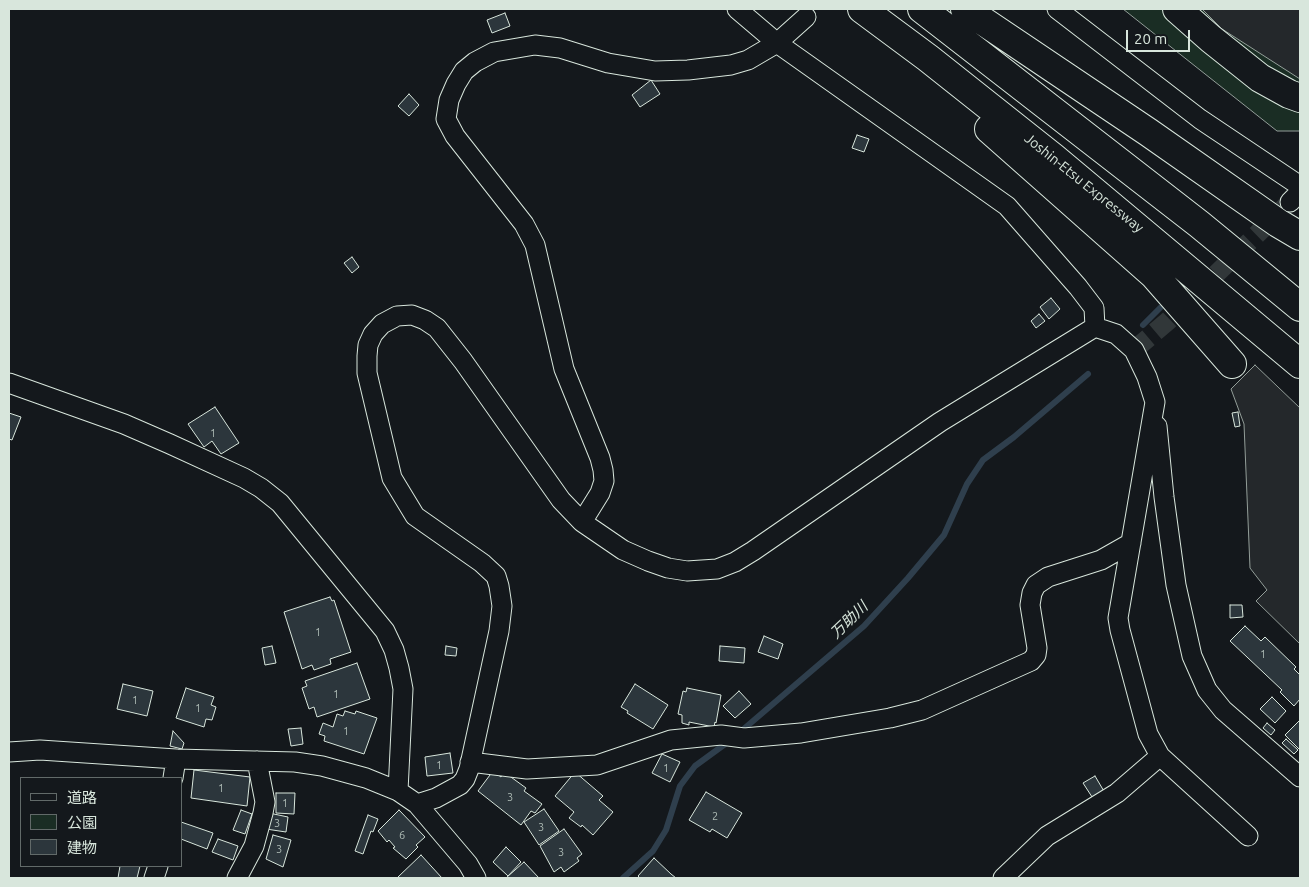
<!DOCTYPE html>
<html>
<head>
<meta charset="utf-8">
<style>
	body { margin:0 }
	#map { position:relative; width:1309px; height:887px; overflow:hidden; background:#14181c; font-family:Ubuntu,"Noto Sans JP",sans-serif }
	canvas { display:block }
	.frame { position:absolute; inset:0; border:10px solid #d8e6dc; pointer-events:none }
	.legend { position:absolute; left:20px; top:777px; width:162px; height:90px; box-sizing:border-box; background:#14181c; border:1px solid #626a69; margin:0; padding:6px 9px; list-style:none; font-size:15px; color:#d8e6dc }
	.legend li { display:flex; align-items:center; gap:10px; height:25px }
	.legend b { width:25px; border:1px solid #626a69 }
	.scale { position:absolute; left:1126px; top:30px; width:64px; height:22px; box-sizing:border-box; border:2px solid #d8e6dc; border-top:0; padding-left:6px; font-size:15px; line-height:18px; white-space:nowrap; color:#d8e6dc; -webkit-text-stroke:4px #14181c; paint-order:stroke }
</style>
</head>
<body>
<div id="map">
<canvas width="1309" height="887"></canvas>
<div class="frame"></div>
<ul class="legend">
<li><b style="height:6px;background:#14181c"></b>道路</li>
<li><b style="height:14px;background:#1a2d24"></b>公園</li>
<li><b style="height:14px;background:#2c363c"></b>建物</li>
</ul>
<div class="scale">20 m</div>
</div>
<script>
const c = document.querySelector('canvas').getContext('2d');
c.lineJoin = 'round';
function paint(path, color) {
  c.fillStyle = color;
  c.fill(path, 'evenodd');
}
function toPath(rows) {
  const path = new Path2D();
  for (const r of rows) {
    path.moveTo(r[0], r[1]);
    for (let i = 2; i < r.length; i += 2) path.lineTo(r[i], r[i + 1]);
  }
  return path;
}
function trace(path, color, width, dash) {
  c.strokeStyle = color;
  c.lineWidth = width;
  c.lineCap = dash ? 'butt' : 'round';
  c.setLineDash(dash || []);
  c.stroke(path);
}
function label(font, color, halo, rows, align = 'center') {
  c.font = font + ' Ubuntu,"Noto Sans JP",sans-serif';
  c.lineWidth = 4;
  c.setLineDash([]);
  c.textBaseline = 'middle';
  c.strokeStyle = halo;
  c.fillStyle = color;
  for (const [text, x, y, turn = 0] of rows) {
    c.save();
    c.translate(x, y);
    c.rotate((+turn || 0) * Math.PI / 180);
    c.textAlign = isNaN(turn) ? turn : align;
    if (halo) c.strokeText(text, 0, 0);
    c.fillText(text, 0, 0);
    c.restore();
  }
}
const green = toPath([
	[1123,9,1300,9,1300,131,1277,131,1123,9]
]);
paint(green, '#1a2d24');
trace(green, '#939e99', 1);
const parking = toPath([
	[1202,9,1300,9,1300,79,1222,29,1202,9],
	[1255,365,1300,408,1300,644,1256,601,1267,590,1250,568,1244,424,1231,389,1255,365]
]);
paint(parking, '#24282b');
trace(parking, '#939e99', 1);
trace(toPath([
	[1143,325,1160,308],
	[739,733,864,626,908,578,944,535,967,484,983,460,1014,437,1088,374],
	[623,878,653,851,666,830,680,786,695,766,732,739]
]), '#2f3f4d', 6);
const building = toPath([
	[505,13,510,26,492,33,487,20,505,13],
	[651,80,660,94,640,107,632,95,651,80],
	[409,94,419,105,409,116,398,106,409,94],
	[857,135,869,139,864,152,852,148,857,135],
	[352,257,359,267,352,273,344,263,352,257],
	[1051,298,1060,309,1049,319,1040,307,1051,298],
	[1039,314,1045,321,1036,328,1031,321,1039,314],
	[215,407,239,443,221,454,212,441,204,447,188,424,215,407],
	[1238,412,1240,426,1235,427,1232,413,1238,412],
	[9,413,21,417,12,440,9,439,9,413],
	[330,597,332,601,334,600,351,652,330,659,331,664,314,670,312,665,302,669,284,612,330,597],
	[1230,605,1242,605,1243,617,1230,618,1230,605],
	[1245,626,1261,641,1265,637,1296,667,1294,669,1300,675,1300,699,1294,706,1280,692,1282,690,1230,641,1245,626],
	[764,636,783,644,778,659,758,652,764,636],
	[272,646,276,663,265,665,262,648,272,646],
	[446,646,457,648,456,656,445,655,446,646],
	[720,646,745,648,744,663,719,661,720,646],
	[357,663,370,699,317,717,314,707,309,709,302,688,307,686,305,681,357,663],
	[123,684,153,691,147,716,117,709,123,684],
	[635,684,668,705,653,729,627,713,628,711,621,707,635,684],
	[186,688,214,697,211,705,216,707,212,720,206,719,204,727,176,718,186,688],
	[687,688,721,695,716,723,715,722,714,727,689,722,689,725,682,723,682,715,678,714,683,691,686,692,687,688],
	[739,691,751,704,735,718,723,706,739,691],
	[1272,697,1286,711,1275,723,1260,709,1272,697],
	[345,711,355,714,356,711,377,718,364,754,324,741,325,736,319,734,323,723,333,727,337,714,343,716,345,711],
	[1300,720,1300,750,1285,735,1300,720],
	[1267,723,1275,730,1271,735,1263,728,1267,723],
	[301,728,303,744,291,746,288,729,301,728],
	[173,731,184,743,182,749,170,746,173,731],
	[1286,739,1298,750,1294,754,1282,743,1286,739],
	[450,753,453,773,427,776,425,757,450,753],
	[662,754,680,762,670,782,652,773,662,754],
	[194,770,250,777,247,806,191,798,194,770],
	[493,771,501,777,504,772,526,788,524,791,542,804,535,813,531,811,521,825,478,791,493,771],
	[575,772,603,796,599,800,613,812,593,835,582,825,581,827,569,818,574,812,555,796,575,772],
	[1095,776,1105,793,1094,800,1083,783,1095,776],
	[706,792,742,813,727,838,712,829,710,832,689,820,706,792],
	[276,793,295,793,294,814,276,813,276,793],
	[544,809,559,831,539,845,524,822,544,809],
	[241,810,252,814,245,834,233,830,241,810],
	[399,810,425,837,416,845,418,847,406,859,393,848,395,847,389,840,387,842,378,831,399,810],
	[269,813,288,817,286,832,266,829,269,813],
	[368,815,378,819,373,832,371,831,363,854,355,851,368,815],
	[181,822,213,833,207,849,181,839,181,822],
	[564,829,582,854,577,858,579,861,564,872,561,867,554,872,540,846,564,829],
	[273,835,291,840,283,867,266,859,273,835],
	[218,839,238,846,233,860,212,852,218,839],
	[506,847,521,862,508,876,493,862,506,847],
	[421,855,442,878,400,878,398,877,421,855],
	[654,858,671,874,676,878,640,878,638,876,654,858],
	[524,862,539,878,506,878,524,862],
	[120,866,140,866,137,878,118,878,120,866]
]);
paint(building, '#2c363c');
trace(building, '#d8e6dc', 1);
trace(toPath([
	[1134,350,1168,321,1290,202]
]), '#313739', 19, [19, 9]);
const street = toPath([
	[737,9,777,43,1007,206,1078,287,1094,308,1095,327],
	[1057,9,1200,119,1300,186],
	[1290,202,1300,192],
	[9,383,124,424,170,444,244,478,261,488,280,503,385,631,394,650,399,668,403,689,398,791],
	[1157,426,1164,497,1176,585,1192,656,1207,690,1223,710,1300,777],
	[582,522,623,550,648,561,668,568,687,571,717,569,735,562,753,551,940,422,1095,327,1116,334,1134,350,1147,377,1155,402,1118,618,1120,630,1148,734,1160,756,1248,836],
	[9,752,40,750,176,759,295,762,322,766,366,778,398,791,417,804,436,798,460,785,465,779,469,769,499,631,502,606,499,586,496,576,482,563,415,516,392,478,367,373,367,356,368,345,373,334,382,324,397,316,412,315,425,320,437,328,463,361,561,500,582,522,600,493,604,481,603,470,600,458,564,369,535,245,524,224,455,136,446,119,449,100,456,84,464,71,475,62,494,52,535,45,560,48,608,63,655,71,688,70,731,65,748,60,777,43,806,17],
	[470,762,527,769,597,765,671,740,721,735,744,738,801,733,890,718,922,710,1031,661,1036,655,1037,648,1030,605,1032,593,1036,585,1048,577,1101,560,1131,543],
	[173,778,176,759],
	[417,804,468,864,476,878],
	[154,878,158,866],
	[237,878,254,846,263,813,265,802,257,761],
	[1003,878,1047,836,1117,793,1160,756]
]);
const highway = toPath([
	[862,9,928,58,1054,158,1300,364],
	[922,9,1199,224,1300,307],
	[965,9,1148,132,1278,223,1300,236],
	[1177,9,1211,39,1260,78,1289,94,1300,98],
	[989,129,1154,275,1232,364]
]);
trace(street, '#d8e6dc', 21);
trace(highway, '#d8e6dc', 30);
trace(street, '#14181c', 19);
trace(highway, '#14181c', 28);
label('11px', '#adbab4', null, [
	["1",213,433],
	["1",318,632],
	["1",1263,654],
	["1",336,694],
	["1",135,700],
	["1",198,708],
	["1",346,731],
	["1",439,765],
	["1",666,768],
	["1",221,788],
	["3",510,797],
	["1",285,803],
	["2",715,816],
	["3",277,823],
	["3",541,827],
	["6",402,835],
	["3",279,849],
	["3",561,852]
]);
label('14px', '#d8e6dc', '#14181c', [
	["Joshin-Etsu Expressway",1084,183,39]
]);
label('italic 15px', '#d8e6dc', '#14181c', [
	["万助川",849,620,-44]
]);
</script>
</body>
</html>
